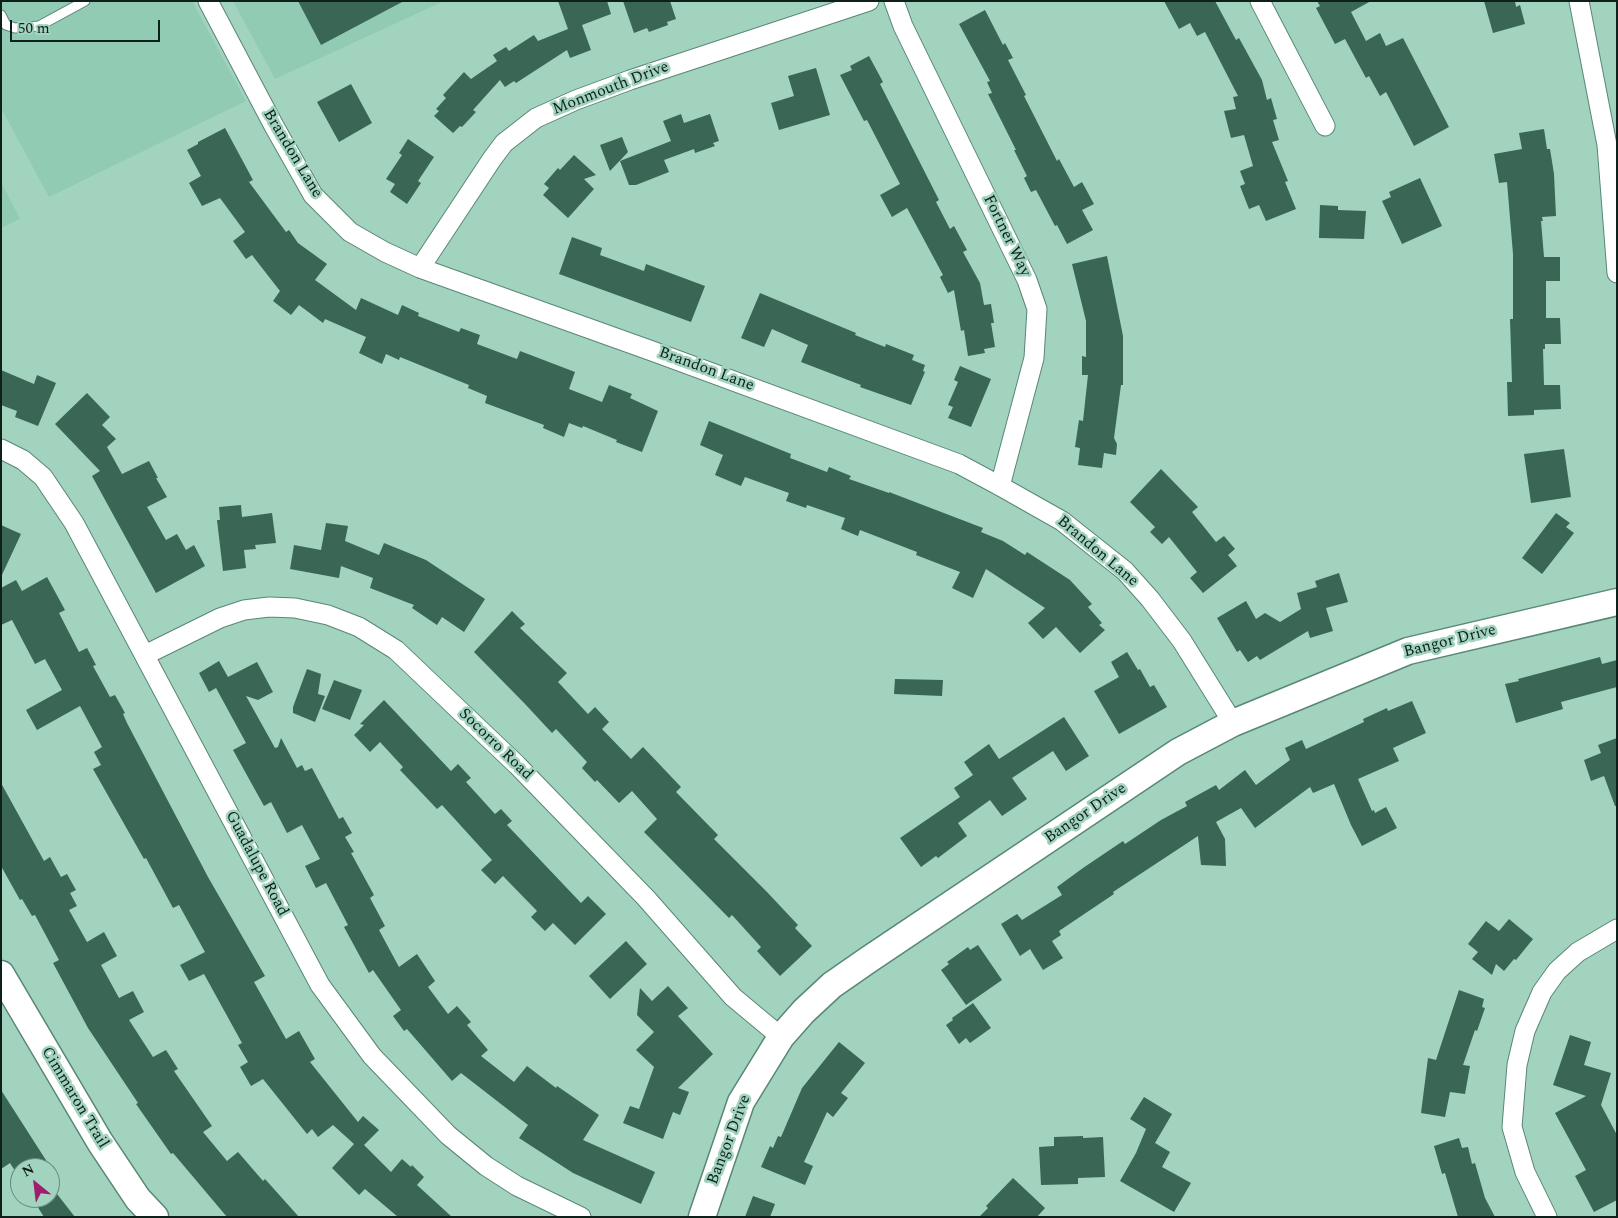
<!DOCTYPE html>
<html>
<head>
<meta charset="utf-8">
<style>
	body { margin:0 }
	#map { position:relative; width:1618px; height:1218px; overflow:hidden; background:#a2d3bf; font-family:Spectral,serif }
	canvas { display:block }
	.frame { position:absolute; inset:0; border:2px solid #0d2019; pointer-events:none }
	.north { position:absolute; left:10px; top:1158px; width:50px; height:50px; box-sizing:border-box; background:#a2d3bf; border:1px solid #668b7d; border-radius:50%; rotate:331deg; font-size:14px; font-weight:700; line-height:20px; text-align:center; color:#0d2019 }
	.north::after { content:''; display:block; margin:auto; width:18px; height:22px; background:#9f1d6f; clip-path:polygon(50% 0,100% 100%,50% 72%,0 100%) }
	.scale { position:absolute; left:10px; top:20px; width:150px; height:22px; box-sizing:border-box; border:2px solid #0d2019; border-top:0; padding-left:6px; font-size:15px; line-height:18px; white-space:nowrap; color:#0d2019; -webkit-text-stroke:4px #a2d3bf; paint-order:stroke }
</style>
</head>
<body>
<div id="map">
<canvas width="1618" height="1218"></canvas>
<div class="frame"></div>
<div class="north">N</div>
<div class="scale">50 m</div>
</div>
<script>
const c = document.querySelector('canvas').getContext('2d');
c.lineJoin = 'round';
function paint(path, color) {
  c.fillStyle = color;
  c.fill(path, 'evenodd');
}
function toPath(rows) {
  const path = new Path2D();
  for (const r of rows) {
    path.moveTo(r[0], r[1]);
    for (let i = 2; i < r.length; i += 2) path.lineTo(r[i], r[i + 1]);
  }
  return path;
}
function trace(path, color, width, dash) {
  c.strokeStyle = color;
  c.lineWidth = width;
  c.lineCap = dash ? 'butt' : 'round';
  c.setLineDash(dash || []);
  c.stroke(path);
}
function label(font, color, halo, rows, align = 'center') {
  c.font = font + ' Spectral,serif';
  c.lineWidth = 5;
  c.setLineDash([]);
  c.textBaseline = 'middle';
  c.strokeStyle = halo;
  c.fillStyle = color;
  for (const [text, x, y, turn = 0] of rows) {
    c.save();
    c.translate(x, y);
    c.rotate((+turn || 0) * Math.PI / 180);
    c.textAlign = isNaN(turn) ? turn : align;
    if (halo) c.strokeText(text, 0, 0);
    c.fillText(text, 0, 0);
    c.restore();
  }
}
paint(toPath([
	[1,1,192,1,246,101,49,197,1,108],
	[233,1,444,1,275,79],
	[1,182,20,219,1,228]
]), '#91cbb3');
paint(toPath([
	[298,1,404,1,321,45],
	[558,1,607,1,611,14,582,25,591,50,570,58,567,50,516,83,514,81,505,87,500,80,473,110,476,112,462,127,460,126,453,133,434,116,439,111,436,109,446,98,443,95,464,72,471,79,497,61,493,55,506,47,509,51,534,35,538,41,568,29],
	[623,1,670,1,676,19,667,22,668,25,649,32,647,28,634,33],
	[1164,1,1215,1,1236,40,1239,38,1262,80,1267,100,1271,98,1277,119,1273,120,1279,140,1272,142,1288,181,1285,182,1296,209,1266,221,1259,205,1249,209,1240,186,1245,184,1240,171,1253,166,1244,135,1231,138,1224,111,1236,109,1233,97,1238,96,1205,32,1197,36,1190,23,1179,29],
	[1317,1,1371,1,1351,12,1366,41,1380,33,1386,46,1403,38,1449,127,1414,146,1386,92,1380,96,1369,76,1366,78,1345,39,1335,44,1316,8,1320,6],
	[1484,1,1515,1,1516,7,1520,5,1525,24,1493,33],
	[985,10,1003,45,1005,43,1013,58,1008,60,1026,95,1024,96,1057,161,1059,159,1074,187,1082,182,1094,204,1082,210,1093,230,1067,244,1057,225,1055,226,1036,190,1031,192,1024,178,1027,176,1014,150,1016,150,988,94,992,93,987,82,990,81,959,24],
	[869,56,883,82,880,84,939,200,936,202,950,229,954,226,967,250,963,252,980,283,984,305,991,304,994,323,991,323,995,347,984,349,985,353,968,356,964,330,961,331,954,290,948,293,940,277,943,275,907,208,892,217,880,195,900,184,867,120,864,121,840,75,852,70,850,66],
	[816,68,830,115,779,130,771,103,794,96,788,76],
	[351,84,372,123,339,142,317,102],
	[681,114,684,123,710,114,719,141,713,143,715,146,695,153,694,149,664,160,669,172,636,185,629,185,620,161,671,141,663,121],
	[225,128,253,180,249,182,286,232,289,230,298,243,327,264,315,280,356,310,361,298,398,315,402,305,419,313,418,316,459,332,461,328,480,335,477,344,517,359,520,351,575,372,569,389,602,402,609,385,632,394,630,398,658,411,642,452,616,442,617,440,583,426,582,428,569,423,564,437,543,428,544,425,485,403,487,396,468,388,469,385,400,357,399,360,386,354,382,364,359,353,366,337,325,319,323,323,299,305,291,315,273,301,280,291,252,255,246,259,233,241,245,232,220,198,202,206,189,183,201,176,187,150,198,144,198,142],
	[1544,129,1547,149,1550,149,1554,174,1556,216,1542,217,1543,221,1541,221,1544,257,1560,257,1560,281,1546,281,1546,318,1560,318,1561,344,1545,344,1545,349,1543,349,1544,385,1560,385,1561,409,1534,410,1534,415,1508,416,1507,382,1512,382,1510,319,1513,319,1513,254,1507,182,1499,183,1494,154,1522,149,1519,133],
	[622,137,628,152,610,171,600,145],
	[408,139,434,157,418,181,421,183,407,204,390,192,395,184,386,179,402,155,399,153],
	[574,155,596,175,584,179,594,189,568,218,543,195,549,188,544,184,558,168,560,170],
	[1420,178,1442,226,1402,244,1382,201,1391,197,1389,192],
	[1320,205,1338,206,1338,210,1366,211,1364,239,1319,238],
	[572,237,602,248,600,255,644,271,646,264,705,286,691,322,559,274],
	[1107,256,1123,336,1123,385,1121,385,1114,438,1117,444,1116,455,1104,453,1102,468,1078,465,1080,448,1075,447,1079,420,1083,421,1088,375,1082,375,1082,356,1086,357,1086,321,1072,264],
	[760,293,856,333,855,335,885,347,886,344,914,355,912,360,925,365,923,371,925,372,911,405,860,387,861,385,801,362,808,345,772,329,764,347,741,338],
	[960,366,991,379,971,427,948,418,953,407,948,405,958,382,954,380],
	[1,370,34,384,37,375,56,383,38,426,15,417,17,411,1,405],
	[87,393,110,417,102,425,116,439,107,447,122,474,149,461,158,478,156,478,167,497,147,507,166,540,177,534,186,550,194,545,205,566,156,593,92,476,100,471,55,424],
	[709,421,791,454,790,458,827,472,829,467,851,476,849,479,889,493,889,492,983,528,981,532,1003,541,1025,555,1027,552,1070,580,1092,604,1088,607,1102,623,1099,625,1105,630,1080,653,1056,627,1043,639,1028,623,1045,608,986,569,973,598,952,588,960,572,916,555,917,552,860,530,858,536,841,529,845,518,807,505,806,508,786,501,789,493,745,477,741,486,715,475,723,455,700,445],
	[1564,449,1571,497,1531,503,1524,454],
	[1161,469,1198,507,1192,512,1216,542,1224,536,1235,549,1228,555,1237,566,1203,593,1190,578,1197,572,1169,537,1162,544,1150,532,1155,527,1130,502],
	[241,505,242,517,272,513,276,543,255,545,256,549,244,550,246,568,223,571,217,520,220,520,219,507],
	[1556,513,1570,523,1566,527,1574,533,1542,574,1522,558],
	[326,523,348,526,345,541,379,555,384,543,426,560,485,599,464,632,442,617,437,625,412,608,414,605,370,588,373,578,341,566,339,578,290,569,294,545,321,550],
	[1,525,21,534,1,577],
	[1339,573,1348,602,1326,608,1333,631,1310,638,1308,631,1260,660,1257,656,1248,662,1240,650,1237,652,1217,618,1246,601,1256,619,1265,613,1280,622,1301,609,1297,593,1317,587,1315,581],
	[47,577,65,610,59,613,79,652,87,648,96,665,93,666,110,697,115,695,125,713,123,714,127,723,208,877,265,976,254,982,286,1039,299,1031,315,1059,310,1062,358,1122,363,1116,379,1130,364,1145,391,1172,402,1159,411,1167,412,1165,424,1177,417,1185,452,1217,398,1217,365,1189,359,1195,332,1168,354,1144,333,1125,318,1137,312,1129,307,1134,263,1079,251,1086,240,1067,248,1062,238,1045,242,1043,204,974,189,981,180,965,205,952,179,905,173,908,146,858,144,859,93,769,101,765,94,752,102,747,80,706,37,730,26,710,62,690,45,659,35,664,12,620,1,625,1,588,16,580,22,591],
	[512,611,525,624,520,628,567,673,558,682,588,714,595,707,609,722,602,729,631,759,643,747,681,787,676,792,718,835,714,839,767,892,798,925,795,928,812,946,780,976,757,951,761,947,732,915,729,918,644,832,657,819,632,791,619,803,597,780,595,782,582,768,587,762,556,729,552,733,526,705,474,652],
	[1127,652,1138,670,1140,669,1150,687,1154,685,1167,707,1119,734,1094,691,1119,677,1111,662],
	[1600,657,1602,664,1617,660,1617,687,1561,702,1563,709,1516,723,1505,684,1519,681,1518,679],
	[219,661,228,677,257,662,273,692,258,700,246,696,275,748,278,747,281,738,297,768,302,765,305,771,312,768,339,819,343,817,352,833,345,837,354,852,351,853,374,895,370,898,385,926,379,930,399,967,417,954,435,981,428,987,448,1014,457,1006,471,1022,467,1025,488,1050,481,1056,514,1082,527,1066,556,1088,557,1086,599,1115,583,1140,655,1172,641,1204,573,1173,519,1138,528,1125,461,1073,452,1081,407,1029,404,1031,393,1016,401,1010,373,970,369,973,344,927,348,925,326,883,316,888,305,866,320,859,302,825,287,833,271,802,264,806,233,750,246,743,216,688,209,692,199,673],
	[307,669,321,674,318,694,325,696,315,722,293,713,293,707],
	[895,679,943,680,942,696,894,694],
	[334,680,362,690,350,720,322,709],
	[384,700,451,771,458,764,471,778,466,782,495,814,501,809,512,821,507,825,581,903,588,896,606,914,575,945,553,923,545,931,531,917,537,911,503,876,495,884,481,870,492,860,442,805,437,809,400,770,403,767,380,742,370,752,354,735,364,725,360,724],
	[1412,701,1426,733,1393,748,1399,761,1358,779,1372,811,1374,810,1375,813,1386,807,1397,828,1362,846,1351,825,1334,784,1313,793,1310,787,1255,828,1241,808,1216,822,1225,839,1226,866,1201,865,1198,836,1113,892,1114,894,1059,931,1061,935,1052,941,1063,958,1043,970,1030,949,1020,956,1001,924,1017,914,1022,920,1062,895,1057,887,1083,868,1123,841,1125,844,1161,820,1187,806,1185,802,1216,785,1219,790,1245,770,1256,785,1290,760,1285,748,1302,740,1306,749,1364,722,1363,719,1387,708,1388,711],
	[1064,717,1089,756,1066,771,1053,751,1012,778,1027,799,1002,816,990,800,958,823,967,836,938,858,936,856,921,867,900,838,960,797,954,788,973,775,964,762,989,744,999,759],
	[1617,738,1617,806,1615,806,1604,776,1591,781,1584,760,1601,753,1598,745],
	[1,783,44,861,50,857,61,877,67,874,76,890,70,893,77,906,69,910,87,942,104,932,117,956,101,965,119,998,133,991,144,1012,129,1020,153,1057,166,1050,178,1069,174,1071,212,1126,203,1132,227,1161,238,1152,263,1181,265,1179,299,1217,227,1217,173,1153,171,1154,136,1104,138,1103,88,1028,53,963,59,960,35,915,32,916,22,899,20,900,1,866],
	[1509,919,1533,939,1516,960,1514,959,1504,971,1496,964,1492,975,1472,959,1478,952,1468,944,1486,921,1499,931],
	[626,941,647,964,610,999,589,976],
	[978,945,1002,980,966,1005,941,970,949,964,947,962,968,947,970,950],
	[668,986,688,1008,678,1016,713,1054,678,1088,689,1092,680,1115,673,1112,663,1139,623,1123,630,1106,639,1109,654,1067,636,1050,654,1032,637,1015,640,988,652,1001],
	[1459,990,1484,999,1482,1007,1485,1008,1477,1031,1475,1030,1463,1065,1470,1066,1465,1094,1450,1092,1445,1117,1421,1113,1428,1058,1436,1060],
	[973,1003,991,1028,970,1043,966,1038,959,1044,946,1025,953,1020,952,1018],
	[1570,1035,1591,1042,1584,1065,1611,1073,1601,1105,1617,1135,1617,1200,1594,1212,1575,1176,1586,1170,1555,1113,1586,1096,1553,1085],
	[839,1042,865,1063,841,1093,848,1098,833,1117,827,1112,804,1162,813,1166,805,1185,761,1167,770,1146,773,1148,778,1136,781,1137,802,1088],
	[1,1090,51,1168,20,1168,20,1179,10,1163,1,1169],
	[1144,1097,1172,1114,1155,1143,1170,1152,1162,1167,1191,1183,1174,1212,1120,1181,1136,1153,1146,1129,1130,1119],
	[1083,1136,1083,1138,1103,1137,1105,1177,1078,1178,1078,1184,1041,1185,1039,1147,1054,1146,1054,1137],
	[1459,1138,1462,1148,1468,1147,1472,1164,1475,1163,1485,1198,1495,1217,1458,1217,1445,1173,1442,1174,1434,1146],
	[1013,1178,1045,1208,1037,1217,979,1217,988,1208,986,1206],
	[50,1185,75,1217,44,1217,32,1198,50,1198],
	[753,1196,775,1204,770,1217,745,1217]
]), '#396655');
const lane = toPath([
	[1,15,6,25,15,28,39,26,85,1]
]);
const street = toPath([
	[208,1,274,126,313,195,350,232,385,252,420,268,652,351,959,464,1000,486,1062,521,1125,571,1150,599,1182,641,1233,723],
	[894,1,903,26,1027,280,1037,309,1034,358,1000,486],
	[1260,1,1325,126],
	[1579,1,1607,145,1617,273],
	[420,268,492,159,504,143,536,118,576,100,630,80,869,1],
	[1,449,23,460,43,477,74,523,320,985,372,1056,448,1135,486,1166,517,1186,581,1217],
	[145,655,220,618,244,610,269,607,295,608,328,615,359,627,396,650,517,765,646,898,733,997,781,1037],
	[1547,1217,1525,1172,1512,1127,1517,1065,1525,1031,1542,992,1557,971,1578,952,1617,929]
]);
const secondary = toPath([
	[1,974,100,1142,138,1199,155,1217],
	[702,1217,741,1102,781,1037,804,1011,832,985,868,960,1178,752,1233,723,1408,651,1617,602]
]);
trace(lane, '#588775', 11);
trace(street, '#588775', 21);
trace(secondary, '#588775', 29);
trace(lane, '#fff', 9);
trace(street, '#fff', 19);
trace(secondary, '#fff', 26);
label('16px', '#0d2019', '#a2d3bf', [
	["Monmouth Drive",611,89,-21],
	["Brandon Lane",292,154,59],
	["Fortner Way",1006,236,64],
	["Brandon Lane",706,370,20],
	["Brandon Lane",1097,552,40],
	["Bangor Drive",1450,642,-14],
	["Socorro Road",495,745,44],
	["Bangor Drive",1086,814,-34],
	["Guadalupe Road",256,864,62],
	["Cimmaron Trail",74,1098,59],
	["Bangor Drive",730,1140,-69]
]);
</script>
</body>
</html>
